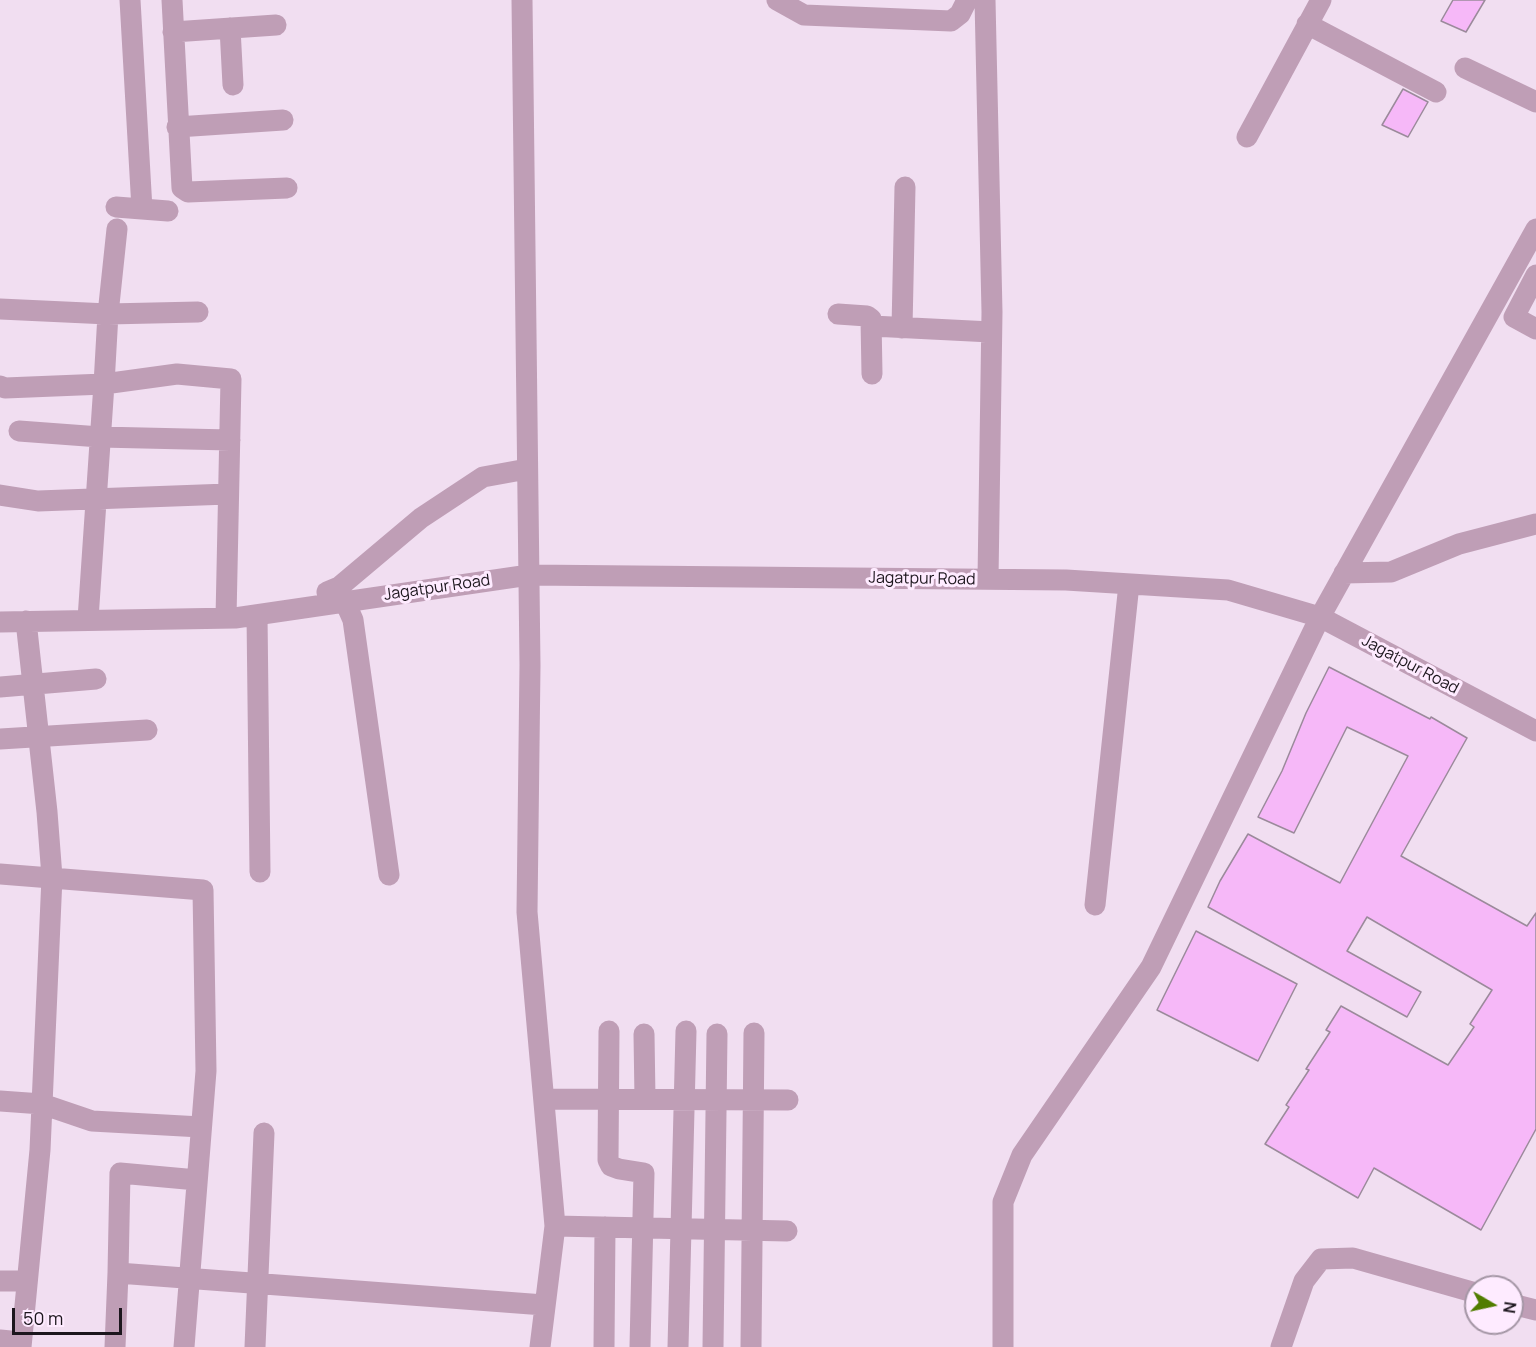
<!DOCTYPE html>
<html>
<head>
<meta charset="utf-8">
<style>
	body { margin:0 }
	#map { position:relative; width:1536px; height:1347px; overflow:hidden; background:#f1def1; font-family:Manrope,sans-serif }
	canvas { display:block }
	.north { position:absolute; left:1464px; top:1275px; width:60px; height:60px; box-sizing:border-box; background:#feebff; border:2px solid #a496a5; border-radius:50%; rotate:99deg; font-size:16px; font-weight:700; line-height:24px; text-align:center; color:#1c161d }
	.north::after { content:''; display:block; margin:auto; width:21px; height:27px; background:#517d00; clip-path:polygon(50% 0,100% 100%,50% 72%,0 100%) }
	.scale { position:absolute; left:12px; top:1308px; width:110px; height:27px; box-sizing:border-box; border:3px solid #1c161d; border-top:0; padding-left:8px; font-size:18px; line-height:21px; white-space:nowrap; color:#1c161d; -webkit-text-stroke:4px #feebff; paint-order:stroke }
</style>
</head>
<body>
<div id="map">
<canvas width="1536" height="1347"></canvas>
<div class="north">N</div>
<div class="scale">50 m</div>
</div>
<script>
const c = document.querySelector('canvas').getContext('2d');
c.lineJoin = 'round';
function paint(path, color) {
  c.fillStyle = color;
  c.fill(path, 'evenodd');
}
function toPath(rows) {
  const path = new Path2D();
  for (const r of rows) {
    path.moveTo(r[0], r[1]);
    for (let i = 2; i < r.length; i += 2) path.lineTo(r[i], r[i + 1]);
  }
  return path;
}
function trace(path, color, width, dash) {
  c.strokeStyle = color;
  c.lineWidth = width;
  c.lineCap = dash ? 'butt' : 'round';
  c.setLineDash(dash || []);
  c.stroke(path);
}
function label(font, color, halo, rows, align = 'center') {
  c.font = font + ' Manrope,sans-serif';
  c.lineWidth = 6;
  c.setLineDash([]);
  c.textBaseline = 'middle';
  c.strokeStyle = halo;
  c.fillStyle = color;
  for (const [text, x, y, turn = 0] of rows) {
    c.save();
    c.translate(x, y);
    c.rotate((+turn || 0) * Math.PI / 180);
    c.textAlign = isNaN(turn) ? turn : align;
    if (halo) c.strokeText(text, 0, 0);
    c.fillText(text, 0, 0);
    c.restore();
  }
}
const building = toPath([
	[1453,0,1485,0,1466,32,1441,21,1453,0],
	[1403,89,1428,102,1408,137,1382,125,1403,89],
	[1329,667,1430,719,1431,717,1467,738,1401,856,1527,926,1536,913,1536,1129,1481,1230,1374,1168,1358,1198,1265,1144,1289,1107,1286,1105,1309,1070,1306,1069,1330,1032,1326,1030,1341,1006,1448,1065,1474,1027,1470,1024,1492,990,1367,917,1347,951,1421,992,1407,1017,1208,907,1220,881,1248,834,1340,883,1408,756,1347,727,1294,833,1258,817,1282,771,1306,713,1329,667],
	[1196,931,1297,984,1258,1061,1157,1010,1196,931]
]);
paint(building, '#f6b8f8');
trace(building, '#9b8a9b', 1.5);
trace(toPath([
	[130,0,142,209],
	[172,0,182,188,188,192,287,188],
	[522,0,530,665,527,912,555,1226,540,1347],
	[777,0,804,15,951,21,960,14,967,0],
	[985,0,992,312,988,579],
	[1307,24,1436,92],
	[230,28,233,85],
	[173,32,276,25],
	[1465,68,1536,102],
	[177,127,283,120],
	[1247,137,1321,0],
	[116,207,168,211],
	[117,229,108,314,104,384,177,374,231,379,226,618],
	[1536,275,1514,317,1536,329],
	[0,309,108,314,198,312],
	[838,314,867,316,871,319,872,374],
	[872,326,991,332],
	[902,328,905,187],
	[0,386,5,388,104,384,88,619],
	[19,431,100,437,230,440],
	[0,495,38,501,228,494],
	[1344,573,1391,572,1459,544,1536,524],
	[339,588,353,620,389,875],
	[327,592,339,587,421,518,483,477,527,469],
	[257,615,260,872],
	[0,622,235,618,529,575,1066,580,1228,590,1320,617,1536,731],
	[0,687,96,679],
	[0,739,147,730],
	[0,874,203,890,206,1071,184,1347],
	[1095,905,1129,584],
	[609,1031,608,1160,611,1166,619,1169,644,1173,640,1347],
	[644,1034,645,1099],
	[544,1099,788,1100],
	[0,1101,42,1104,92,1121,201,1127],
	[197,1180,120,1173,118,1273,544,1305],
	[555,1226,787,1231],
	[0,1281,26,1281],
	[1512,1304,1536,1310],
	[0,1340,21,1342],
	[21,1347,40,1150,52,877,47,812,26,621],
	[115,1347,118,1273],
	[255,1347,264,1133],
	[604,1347,605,1227],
	[678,1347,686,1031],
	[713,1347,717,1034],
	[751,1347,754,1033],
	[1003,1347,1003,1202,1022,1155,1151,967,1320,617,1536,229],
	[1281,1347,1304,1281,1321,1259,1353,1258,1476,1293]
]), '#bf9eb6', 21);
label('16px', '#1c161d', '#feebff', [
	["Jagatpur Road",922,579,1],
	["Jagatpur Road",437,588,-8],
	["Jagatpur Road",1410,665,28]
]);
</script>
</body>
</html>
